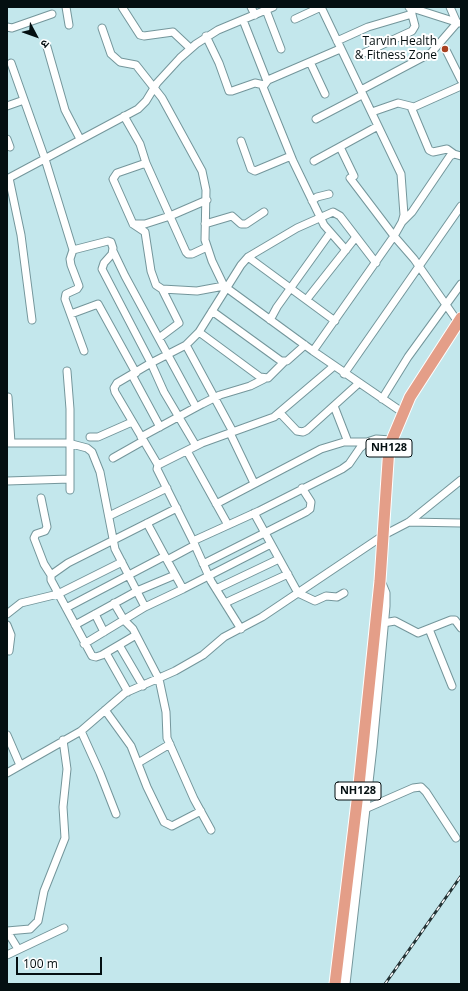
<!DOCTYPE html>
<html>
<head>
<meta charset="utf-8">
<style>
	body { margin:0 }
	#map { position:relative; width:468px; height:991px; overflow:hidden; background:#c3e7ec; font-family:"Open Sans","Noto Sans Devanagari",sans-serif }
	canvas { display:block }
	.frame { position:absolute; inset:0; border:8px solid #040f11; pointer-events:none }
	.north { position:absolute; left:16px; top:16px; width:40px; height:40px; -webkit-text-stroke:3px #fff; paint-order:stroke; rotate:131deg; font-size:11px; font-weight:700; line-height:16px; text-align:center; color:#040f11 }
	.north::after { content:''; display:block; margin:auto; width:14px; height:18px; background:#040f11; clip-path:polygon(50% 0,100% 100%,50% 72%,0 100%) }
	.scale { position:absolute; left:16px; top:957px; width:86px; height:18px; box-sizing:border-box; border:2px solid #040f11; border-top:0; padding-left:5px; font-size:12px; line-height:14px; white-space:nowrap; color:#040f11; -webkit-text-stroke:3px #fff; paint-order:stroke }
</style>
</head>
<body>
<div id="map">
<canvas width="468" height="991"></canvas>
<div class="frame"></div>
<div class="north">उ</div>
<div class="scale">100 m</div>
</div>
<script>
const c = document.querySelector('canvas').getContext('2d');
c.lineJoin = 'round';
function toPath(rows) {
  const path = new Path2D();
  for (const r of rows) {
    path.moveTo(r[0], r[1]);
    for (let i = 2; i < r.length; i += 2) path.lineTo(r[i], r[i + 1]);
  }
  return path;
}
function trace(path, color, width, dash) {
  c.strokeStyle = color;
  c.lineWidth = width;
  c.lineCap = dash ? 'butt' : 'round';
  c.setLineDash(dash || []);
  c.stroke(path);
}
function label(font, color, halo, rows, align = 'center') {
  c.font = font + ' "Open Sans",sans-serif';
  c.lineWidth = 4;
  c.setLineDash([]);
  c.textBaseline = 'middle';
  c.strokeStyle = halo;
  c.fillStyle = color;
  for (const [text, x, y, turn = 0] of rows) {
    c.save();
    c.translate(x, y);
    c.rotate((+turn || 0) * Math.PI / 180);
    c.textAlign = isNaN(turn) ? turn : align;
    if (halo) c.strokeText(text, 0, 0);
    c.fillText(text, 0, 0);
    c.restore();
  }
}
const minor = toPath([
	[66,7,69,25],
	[122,7,140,35,144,36,173,32,190,48],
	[251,7,255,15],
	[321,7,401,174,404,215,402,222,394,236,414,259,458,322],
	[409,7,459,23],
	[266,10,281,49],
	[295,19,321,7],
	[243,20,267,81],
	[7,27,12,28,52,14],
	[102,28,111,54,120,62,136,65,162,98,202,171,206,190,205,240,212,261,224,286,313,351],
	[206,36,219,63,229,91,232,91,255,83,264,85],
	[337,41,368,27,412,14],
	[47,47,65,110,80,139],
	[340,49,268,80,263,87,293,161,324,225,346,250],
	[447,52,461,80],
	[364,53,412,31,415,26,410,7],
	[310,62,325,94],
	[11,63,45,159,73,250,70,259,71,265,79,286,77,289,66,294,65,299,84,351],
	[361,90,431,53,457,23,450,7],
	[7,106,24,100],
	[411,107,429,150,433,152,447,149,454,154],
	[372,112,398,103,414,107,461,86],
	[124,116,140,144,146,163,186,252,188,254,192,254,207,247],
	[316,119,362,95],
	[7,139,10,147],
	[241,141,251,169,255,171,291,156],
	[340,147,354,176],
	[314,161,378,126],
	[146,163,117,173,113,179,133,224,145,232,151,271,156,285,162,289,197,291,224,286],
	[9,178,21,235,32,320],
	[350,178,394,236,313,351,402,412],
	[7,179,138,109,146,101,157,83,180,58,196,44,218,30,273,7],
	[312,201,317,197,329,194],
	[402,222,412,212,450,156,454,154,461,156],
	[133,224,145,224,170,216,207,200],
	[205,224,232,216,241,224,246,224,264,212],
	[73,250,108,241,111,242,113,248,112,254,104,263,102,269,151,363,117,383,114,388,115,392,158,465],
	[113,251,125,276,196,407],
	[248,257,335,321],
	[307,299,356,237],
	[212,311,281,361,287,361,305,345],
	[71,314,98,304,136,373],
	[270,320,277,307,330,233],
	[199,332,260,377,268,378,284,362],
	[159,338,179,323,162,289],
	[186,345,233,432],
	[67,371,70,409,70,490],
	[344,374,461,206],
	[132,375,160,427],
	[8,397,11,443],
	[382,399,408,357,461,284],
	[334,406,348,442],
	[280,413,297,431,303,432,307,430,359,383],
	[230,433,254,483],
	[90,437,98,437,132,422],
	[141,437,202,404,220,395,250,386,264,379],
	[7,443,68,443,87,448,92,452,100,472,115,549,145,607],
	[196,446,164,392,151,363,186,345,199,332,241,265,248,257,297,228,333,212,340,216,376,263],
	[187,451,228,525],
	[113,458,143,441],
	[7,481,70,479],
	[41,498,47,527,45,531,36,534,34,538,44,564,51,575],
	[216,504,321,449,344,442,367,442],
	[254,513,298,593,315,601,326,596,337,597,344,593],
	[109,516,167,488],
	[409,522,461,523],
	[147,523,167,560,195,545],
	[193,541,157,469,158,465,202,443,274,417,334,366],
	[203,564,306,512,310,509,311,502,302,488],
	[183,589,271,544],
	[216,589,279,559],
	[114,603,124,620,133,629,159,679,166,712,167,738,194,799,211,830],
	[225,603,288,574],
	[66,608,165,556],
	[7,614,21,603,58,594,122,562],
	[95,614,104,632],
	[383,623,395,621,418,633,451,620,455,620,461,628],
	[7,625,11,635,9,651],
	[75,625,137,591,175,575],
	[241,629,211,581,193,541,259,511,342,469,349,464,360,448,367,442,376,439,391,440],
	[429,629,452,686],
	[136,635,102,655,96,657,92,656,51,580,51,575,68,563,177,508],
	[84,644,145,607,183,589,167,560],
	[119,645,143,686],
	[106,653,128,692],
	[105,710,131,746,147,787,164,822,172,826,201,811],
	[81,731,100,773,116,814],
	[7,735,20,765],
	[138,763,170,744],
	[7,773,81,731,125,693,175,671,203,655,224,637,262,617,384,535,409,522,461,480],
	[365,809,413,788,421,787,426,792,456,838],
	[7,931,30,929,38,921,44,891,65,838,63,807,67,769,63,740],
	[7,931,18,949],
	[7,955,64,928]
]);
const tertiary = toPath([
	[345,984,372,747,385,606,385,593,380,581]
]);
const trunk = toPath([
	[335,984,359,785,380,581,389,447,410,397,461,318]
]);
trace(minor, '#74969b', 9);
trace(tertiary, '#74969b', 11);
trace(trunk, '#fff', 13);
trace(minor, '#fff', 7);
trace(tertiary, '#fff', 9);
trace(trunk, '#e49e88', 11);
const rail = toPath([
	[385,984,461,876]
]);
trace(rail, '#233234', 3);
trace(rail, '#fff', 1.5, [4.5]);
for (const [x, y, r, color] of [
	[445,49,4,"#a84120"]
]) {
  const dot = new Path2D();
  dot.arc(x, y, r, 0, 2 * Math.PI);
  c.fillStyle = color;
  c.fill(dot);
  trace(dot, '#fff', 1.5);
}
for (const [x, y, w] of [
	[389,448,46],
	[358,791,46]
]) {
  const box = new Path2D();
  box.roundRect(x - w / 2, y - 9, w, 18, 3);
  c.fillStyle = '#fff';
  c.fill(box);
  trace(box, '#040f11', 1);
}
label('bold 11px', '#040f11', null, [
	["NH128",389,448],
	["NH128",358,791]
]);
label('12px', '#040f11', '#fff', [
	["Tarvin Health",437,42],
	["& Fitness Zone",437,56]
], 'right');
</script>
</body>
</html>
